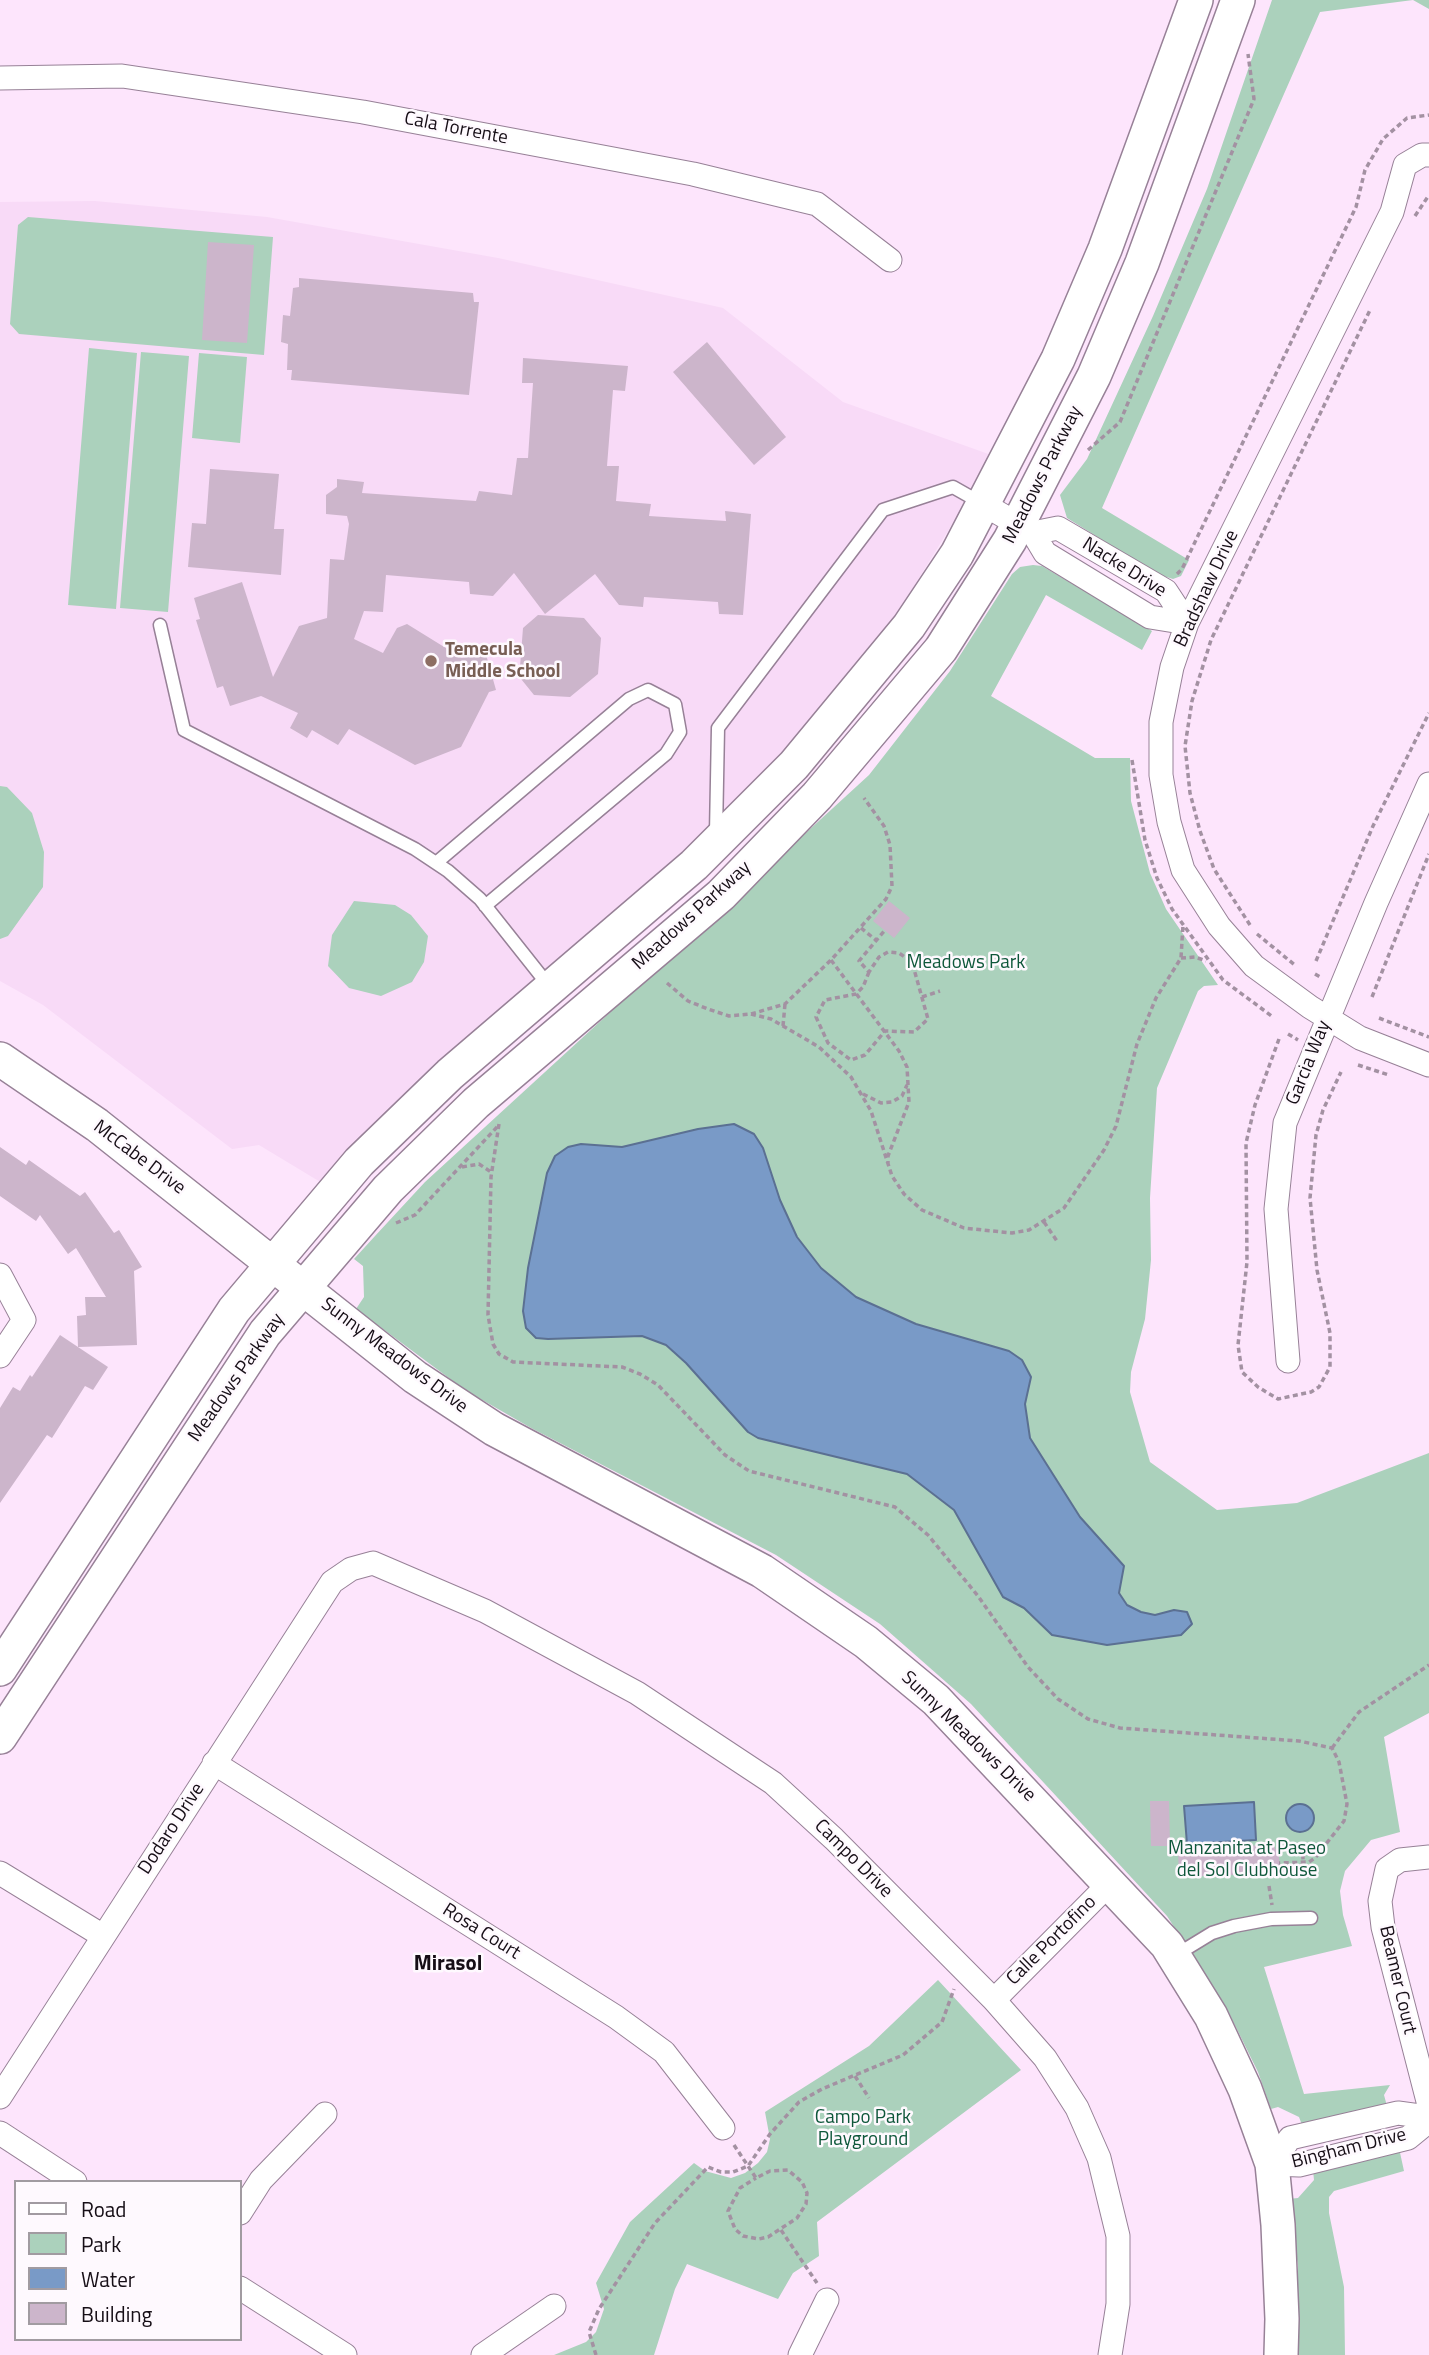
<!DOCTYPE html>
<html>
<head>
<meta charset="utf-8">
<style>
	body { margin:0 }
	#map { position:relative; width:1429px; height:2355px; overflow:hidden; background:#fde5fc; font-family:"Titillium Web",sans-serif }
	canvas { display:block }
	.legend { position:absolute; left:14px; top:2180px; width:228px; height:161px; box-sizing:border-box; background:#fef9fe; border:2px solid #a19ba1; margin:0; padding:9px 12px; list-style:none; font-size:21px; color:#160e16 }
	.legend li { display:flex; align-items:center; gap:14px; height:35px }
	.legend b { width:35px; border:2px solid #a19ba1 }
</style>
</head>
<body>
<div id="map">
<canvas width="1429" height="2355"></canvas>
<ul class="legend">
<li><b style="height:9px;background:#fff"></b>Road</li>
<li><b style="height:19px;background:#abd1bc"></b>Park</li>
<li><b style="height:19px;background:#799ac7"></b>Water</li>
<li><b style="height:19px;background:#ccb5cb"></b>Building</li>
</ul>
</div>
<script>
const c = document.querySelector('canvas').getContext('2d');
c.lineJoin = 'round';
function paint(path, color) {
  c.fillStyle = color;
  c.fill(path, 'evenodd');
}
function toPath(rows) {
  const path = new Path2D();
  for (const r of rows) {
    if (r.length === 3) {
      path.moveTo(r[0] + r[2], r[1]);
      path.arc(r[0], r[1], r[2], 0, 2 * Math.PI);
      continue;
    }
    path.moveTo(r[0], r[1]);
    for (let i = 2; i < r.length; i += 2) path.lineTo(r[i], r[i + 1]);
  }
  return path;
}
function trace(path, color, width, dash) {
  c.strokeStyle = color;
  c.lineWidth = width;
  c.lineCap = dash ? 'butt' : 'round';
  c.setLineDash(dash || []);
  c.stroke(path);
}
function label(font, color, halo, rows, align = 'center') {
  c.font = font + ' "Titillium Web",sans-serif';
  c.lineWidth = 5;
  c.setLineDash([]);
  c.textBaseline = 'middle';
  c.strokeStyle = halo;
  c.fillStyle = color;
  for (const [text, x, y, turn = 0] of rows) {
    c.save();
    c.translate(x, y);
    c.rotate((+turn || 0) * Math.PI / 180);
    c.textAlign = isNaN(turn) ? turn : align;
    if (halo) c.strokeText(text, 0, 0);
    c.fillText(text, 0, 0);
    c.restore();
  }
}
paint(toPath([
	[95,201,267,217,498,258,723,308,843,402,994,456,892,622,830,700,750,791,523,994,393,1105,322,1183,259,1145,232,1149,43,1005,0,981,0,202]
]), '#f8daf7');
paint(toPath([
	[1272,0,1429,0,1429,9,1413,0,1320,12,1102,508,1189,560,1181,576,1173,579,1157,574,1067,518,1060,495,1087,459,1153,316,1207,189],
	[28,217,273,237,264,355,19,334,10,324,18,225],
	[89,348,137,353,116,609,68,605],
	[141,352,189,356,168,612,120,608],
	[199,353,247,357,240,443,192,438],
	[1033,565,1042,566,1152,631,1142,650,1046,595,991,696,1095,758,1130,758,1131,801,1150,873,1166,909,1218,985,1204,986,1198,991,1157,1088,1150,1198,1151,1260,1145,1319,1131,1372,1130,1392,1150,1462,1217,1510,1297,1503,1429,1453,1429,1713,1384,1737,1400,1832,1371,1840,1345,1871,1340,1891,1343,1915,1352,1946,1264,1967,1304,2094,1390,2085,1384,2095,1387,2106,1302,2125,1299,2117,1278,2107,1271,2109,1258,2072,1225,2005,1167,1916,971,1704,880,1624,776,1555,531,1428,465,1390,356,1309,364,1297,363,1266,354,1259,375,1236,425,1182,869,775,950,671,1012,574,1020,567],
	[698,1129,780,1200,797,1237,821,1268,856,1297,916,1324,1009,1351,1031,1377,1025,1404,1030,1438,1080,1517,1123,1566,1119,1593,1127,1605,1141,1612,1155,1615,1174,1610,1181,1635,1107,1645,1052,1635,1024,1608,1003,1597,954,1510,907,1474,758,1438,748,1432,686,1363,665,1345,642,1336,548,1339,523,1311,547,1173,581,1144,622,1147],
	[0,786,7,787,32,813,44,852,43,887,8,936,0,939],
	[354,901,395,905,411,915,428,936,424,962,412,982,381,996,349,988,328,966,332,935],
	[938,1980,1021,2070,817,2222,819,2256,793,2273,778,2299,687,2264,675,2289,654,2355,554,2355,586,2342,596,2332,604,2309,596,2283,630,2222,694,2163,705,2171,731,2178,745,2173,758,2163,767,2152,770,2139,765,2112,869,2046],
	[1399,2148,1404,2171,1334,2191,1329,2197,1329,2213,1344,2287,1345,2355,1296,2355,1298,2266,1288,2199,1298,2198,1314,2180,1313,2170]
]), '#abd1bc');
const water = toPath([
	[734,1124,754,1134,763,1148,780,1200,797,1237,821,1268,856,1297,916,1324,1009,1351,1022,1360,1031,1377,1025,1404,1030,1438,1080,1517,1124,1566,1119,1593,1127,1605,1141,1612,1155,1615,1174,1610,1187,1612,1192,1624,1181,1635,1107,1645,1052,1635,1024,1608,1003,1597,954,1510,907,1474,758,1438,748,1432,686,1363,666,1345,642,1336,548,1339,536,1338,526,1328,523,1311,528,1268,547,1173,555,1156,568,1147,581,1144,622,1147,698,1129,734,1124],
	[1254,1802,1256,1840,1187,1844,1184,1806,1254,1802],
	[1300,1818,14]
]);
paint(water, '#799ac7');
trace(water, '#5b7092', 2);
paint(toPath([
	[208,242,254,245,247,343,202,340],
	[299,278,473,293,474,302,479,302,469,395,291,380,292,370,287,370,288,344,281,342,283,315,290,316,293,288,299,287],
	[707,342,786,437,754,465,673,372],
	[523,358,628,366,625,391,613,390,607,466,619,466,616,501,651,504,649,516,726,521,725,511,751,514,743,615,719,614,718,602,644,597,643,607,619,605,595,574,545,614,514,573,493,596,470,594,469,582,386,575,383,612,364,611,354,639,383,653,397,628,407,624,462,658,485,651,496,690,489,692,461,747,415,765,349,729,338,745,312,730,307,738,290,728,298,713,261,696,230,706,223,686,217,688,196,620,200,619,194,598,242,582,273,677,299,626,327,618,330,559,344,560,349,524,347,516,326,514,326,495,337,487,337,479,364,482,362,493,476,501,479,491,512,495,517,458,528,458,533,383,522,383],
	[210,469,279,474,274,529,284,529,281,575,188,567,192,523,206,524],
	[538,615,584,618,601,638,598,674,570,697,534,695,513,669,520,667,523,628],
	[889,901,910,918,894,938,873,921],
	[0,1147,26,1165,29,1160,80,1196,85,1192,114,1233,119,1230,142,1267,134,1271,137,1345,78,1347,77,1316,86,1315,85,1297,106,1297,76,1248,68,1254,40,1215,36,1221,0,1196],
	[60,1335,108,1367,93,1390,85,1386,52,1438,47,1435,0,1503,0,1408,13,1387,20,1391,30,1375,32,1377],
	[1150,1801,1169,1801,1170,1846,1151,1846],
	[1274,1844,1275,1849,1278,1849,1280,1867,1254,1869,1255,1874,1179,1877,1178,1851]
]), '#ccb5cb');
const lane = toPath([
	[160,625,184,730,415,849,448,871,480,899,549,986],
	[716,833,718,728,883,510,953,487,983,504],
	[436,863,629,699,648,690,675,704,680,732,666,754,485,906],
	[1176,1955,1212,1933,1234,1926,1271,1919,1311,1918]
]);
const street = toPath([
	[0,78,122,76,363,112,693,174,817,204,890,260],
	[1429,155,1422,155,1405,165,1392,212,1187,623,1172,667,1161,722,1161,775,1169,822,1183,870,1219,926,1254,966,1310,1007,1360,1038,1429,1065],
	[983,504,1033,533,1045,553,1150,617,1187,623],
	[1033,533,1058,528,1166,591,1187,623],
	[0,1275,24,1320,0,1356],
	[1288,1361,1276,1209,1285,1123,1376,903,1429,784],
	[214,1763,616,2017,664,2052,723,2128],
	[1429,1857,1400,1860,1387,1869,1380,1901,1383,1927,1429,2105],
	[0,1873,103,1936],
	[994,2000,1111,1882],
	[0,2097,332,1582,351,1569,373,1563,485,1611,637,1693,773,1783,834,1839,994,2000,1045,2058,1077,2108,1099,2158,1118,2236,1118,2304,1110,2355],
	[0,2133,75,2182],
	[1272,2164,1290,2138,1398,2113,1429,2117],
	[1272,2164,1299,2165,1408,2138,1429,2121],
	[240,2213,261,2180,325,2114],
	[240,2288,345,2355],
	[483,2355,554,2306],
	[800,2355,827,2300]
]);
const secondary = toPath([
	[0,1059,97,1125,415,1377,494,1429,762,1571,866,1642,936,1700,1167,1945,1211,2016,1245,2089,1272,2164,1278,2225,1282,2319,1281,2355],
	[0,1669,234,1310,359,1162,450,1074,694,865,794,765,909,626,957,554,1058,359,1105,249,1196,0],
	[0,1737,265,1333,388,1189,476,1103,721,895,817,796,941,649,1010,540,1094,376,1142,263,1238,0]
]);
trace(lane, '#978197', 15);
trace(street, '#978197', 25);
trace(secondary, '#978197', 36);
trace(toPath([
	[1415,216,1429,195],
	[1088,450,1120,422,1254,99,1248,54],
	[1177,574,1182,569,1356,207,1365,170,1383,139,1407,118,1429,115],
	[1132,760,1145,840,1157,878,1172,909,1223,980,1273,1017],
	[1250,925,1214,869,1200,831,1190,793,1185,746,1192,701,1211,640,1371,308],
	[861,928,877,941],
	[1257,934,1296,966],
	[1181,958,1195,957,1206,961],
	[831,960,899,1051,907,1067,909,1102,888,1156,888,1164],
	[1316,961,1373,826,1429,713],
	[869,972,863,987,856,994,825,1000,816,1017,828,1043,851,1060,865,1055,885,1031,914,1032,928,1019,912,962,899,953,888,952,879,957,869,972,859,961,885,930],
	[1315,974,1322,978],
	[667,983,688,1001,708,1009,729,1016,751,1014,785,1004,831,960,886,899,892,886,890,845,884,826,864,798],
	[922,997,940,991],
	[1372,997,1429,854],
	[751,1014,771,1019,819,1047,851,1077,871,1111,892,1176,904,1194,922,1210,964,1228,1012,1233,1029,1230,1064,1208,1104,1150,1116,1126,1137,1044,1156,998,1181,958,1183,925],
	[1379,1018,1429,1037],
	[783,1026,785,1004],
	[1288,1034,1298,1040],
	[1279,1039,1255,1105,1246,1143,1247,1262,1238,1345,1242,1372,1258,1387,1278,1399,1311,1392,1319,1387,1330,1367,1330,1333,1317,1270,1310,1198,1316,1135,1323,1110,1341,1072],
	[1358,1065,1389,1075],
	[863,1094,881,1103,892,1102,902,1096,907,1085],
	[499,1124,491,1177,488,1315,493,1344,499,1354,513,1362,622,1367,640,1374,658,1385,725,1455,749,1471,895,1507,928,1535,978,1596,1028,1667,1058,1699,1088,1719,1120,1728,1299,1741,1332,1748,1339,1762,1347,1804,1344,1821,1315,1858,1309,1862,1279,1863],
	[462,1167,479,1164,491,1172],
	[1044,1222,1057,1241],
	[396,1223,415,1215,498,1126],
	[1332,1748,1359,1712,1429,1665],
	[1302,1846,1304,1871],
	[1269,1886,1272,1905],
	[855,2076,869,2098],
	[734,2145,756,2178,770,2171,788,2170,802,2182,807,2193,806,2204,797,2218,768,2237,759,2239,743,2236,735,2229,728,2211,740,2188,756,2178],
	[781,2230,817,2283],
	[596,2355,589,2332,599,2309,655,2223,708,2167,721,2172,733,2172,748,2166,770,2134,799,2102,822,2089,903,2055,942,2022,954,1989]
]), '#a391a2', 3.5, [5, 3.5]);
trace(lane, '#fff', 12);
trace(street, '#fff', 23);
trace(secondary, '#fff', 33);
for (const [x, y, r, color] of [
	[431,661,7,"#8d6e63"]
]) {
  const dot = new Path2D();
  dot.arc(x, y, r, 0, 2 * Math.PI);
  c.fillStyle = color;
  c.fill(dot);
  trace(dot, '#fef9fe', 2.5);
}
label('19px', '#160e16', '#fef9fe', [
	["Cala Torrente",456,129,11],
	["Meadows Parkway",1043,475,-63],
	["Nacke Drive",1124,568,32],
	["Bradshaw Drive",1207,589,-65],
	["Meadows Parkway",692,916,-42],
	["Garcia Way",1309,1063,-68],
	["McCabe Drive",139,1158,37],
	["Sunny Meadows Drive",394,1356,37],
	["Meadows Parkway",237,1378,-55],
	["Sunny Meadows Drive",968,1737,44],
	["Dodaro Drive",172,1829,-57],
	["Campo Drive",853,1859,45],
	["Rosa Court",481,1932,32],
	["Calle Portofino",1052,1941,-45],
	["Beamer Court",1397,1980,77],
	["Bingham Drive",1349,2149,-14]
]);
label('bold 19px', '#785e54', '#fef9fe', [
	["Temecula",445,650],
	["Middle School",445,672]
], 'left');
label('19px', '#0e573a', '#fef9fe', [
	["Meadows Park",966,963],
	["Manzanita at Paseo",1247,1849],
	["del Sol Clubhouse",1247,1871],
	["Campo Park",863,2118],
	["Playground",863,2140]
]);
label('bold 21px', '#160e16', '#fef9fe', [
	["Mirasol",448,1965]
]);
</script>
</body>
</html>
